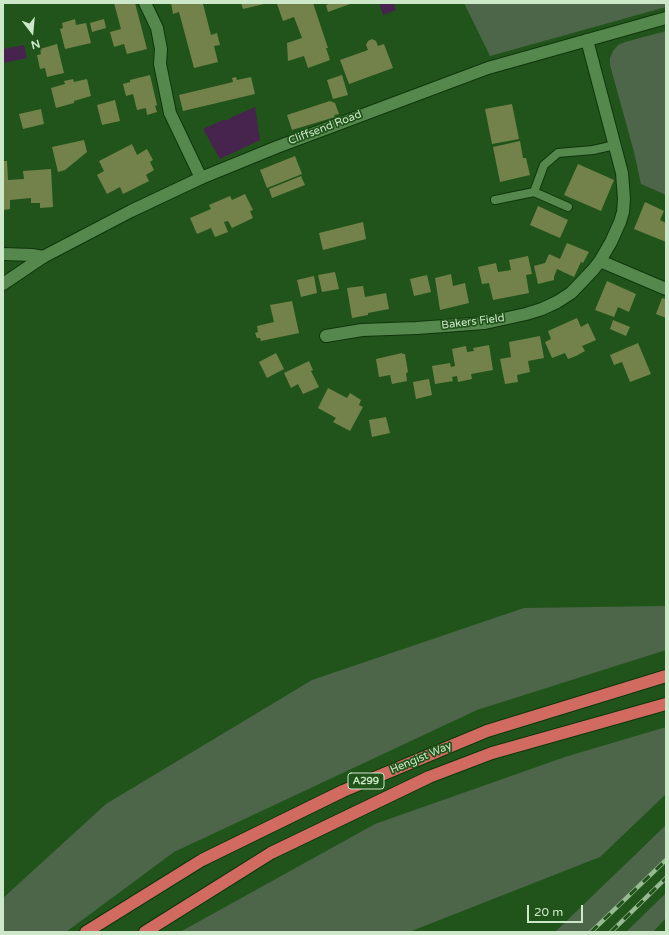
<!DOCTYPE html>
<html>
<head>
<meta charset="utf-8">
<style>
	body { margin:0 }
	#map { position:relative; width:669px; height:935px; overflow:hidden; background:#21541a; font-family:"Varela Round",sans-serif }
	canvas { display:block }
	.frame { position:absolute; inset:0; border:4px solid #cce8c8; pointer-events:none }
	.north { position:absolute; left:12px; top:12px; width:40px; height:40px; -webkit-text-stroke:3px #21541a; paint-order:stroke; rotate:164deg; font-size:11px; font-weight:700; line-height:16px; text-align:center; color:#cce8c8 }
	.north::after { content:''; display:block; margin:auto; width:14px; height:18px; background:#cce8c8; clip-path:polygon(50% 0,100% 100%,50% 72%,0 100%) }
	.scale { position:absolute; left:527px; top:905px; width:56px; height:18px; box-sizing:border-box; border:2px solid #cce8c8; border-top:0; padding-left:5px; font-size:12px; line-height:14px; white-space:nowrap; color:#cce8c8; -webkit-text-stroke:3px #21541a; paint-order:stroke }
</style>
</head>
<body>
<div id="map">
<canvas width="669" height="935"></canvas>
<div class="frame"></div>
<div class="north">N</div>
<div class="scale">20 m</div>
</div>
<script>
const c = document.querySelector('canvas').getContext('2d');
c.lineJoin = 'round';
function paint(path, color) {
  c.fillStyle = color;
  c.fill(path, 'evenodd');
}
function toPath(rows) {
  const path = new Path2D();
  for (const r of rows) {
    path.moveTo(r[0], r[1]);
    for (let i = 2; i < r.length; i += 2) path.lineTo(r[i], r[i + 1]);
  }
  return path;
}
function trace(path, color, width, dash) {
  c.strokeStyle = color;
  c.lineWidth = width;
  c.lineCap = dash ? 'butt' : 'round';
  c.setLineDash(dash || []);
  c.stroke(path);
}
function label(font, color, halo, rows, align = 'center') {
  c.font = font + ' "Varela Round",sans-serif';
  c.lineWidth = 3.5;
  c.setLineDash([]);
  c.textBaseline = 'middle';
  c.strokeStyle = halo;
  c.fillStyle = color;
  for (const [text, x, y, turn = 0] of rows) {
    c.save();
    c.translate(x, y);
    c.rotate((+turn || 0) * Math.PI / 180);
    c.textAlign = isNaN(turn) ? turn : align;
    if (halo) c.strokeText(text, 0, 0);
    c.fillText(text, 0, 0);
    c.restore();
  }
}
paint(toPath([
	[464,3,666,3,666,7,490,56],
	[666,31,666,195,641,184,634,152,610,65,610,58,613,51,618,45,625,42],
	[666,606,666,650,477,710,174,852,66,932,3,932,3,898,106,804,312,680,524,608],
	[666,727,666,794,600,857,409,932,180,932,375,824,565,757],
	[666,825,666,860,590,932,555,932],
	[666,893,666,918,653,932,626,932]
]), '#4d664a');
paint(toPath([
	[379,3,394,3,396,10,383,15],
	[24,45,27,58,3,63,3,49],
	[255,107,260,140,220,159,203,129,223,120,228,120,230,118]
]), '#47244d');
paint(toPath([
	[114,3,135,3,147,49,127,54,124,44,114,47,110,32,121,29],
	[171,3,206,3,203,4,211,35,217,33,220,45,214,46,218,62,194,68,179,12,173,14],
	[241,3,264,3,264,4,243,9],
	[281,3,313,3,328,48,326,48,330,60,308,68,304,56,288,61,287,43,302,38,294,17,283,21,277,4],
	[332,3,353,3,328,12,326,5],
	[75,19,76,25,86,23,91,43,65,49,60,29,63,28,62,23],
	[104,19,106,28,92,32,90,23],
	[372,39,376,41,378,46,384,44,393,68,349,84,340,60,368,50,366,45,368,41],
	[57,44,64,73,47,77,45,68,40,69,37,55,41,54,40,49],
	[150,75,157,105,155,106,157,112,147,115,146,108,137,110,133,94,126,96,123,84,130,82,130,80],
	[342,75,348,95,333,99,327,80],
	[236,77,237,80,251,77,255,94,183,111,179,95,233,82,232,78],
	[73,79,74,82,87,79,91,96,74,101,74,103,56,108,51,88,65,84,64,81],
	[115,100,120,121,102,125,97,105],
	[330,101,335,103,339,114,334,115,335,117,292,130,287,115],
	[512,104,519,139,492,144,485,109],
	[41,109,44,124,23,129,19,114],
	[84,140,87,152,65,170,58,172,52,147],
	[520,141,523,158,526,158,530,175,500,182,493,147],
	[132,144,137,155,147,149,153,160,150,162,154,170,146,175,149,181,123,194,120,187,107,194,97,175,104,171,99,161],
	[295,156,302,174,267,188,260,170],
	[3,161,7,161,8,180,24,179,23,171,51,169,53,207,40,208,40,203,31,203,31,198,10,200,10,209,3,210],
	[578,164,614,180,601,211,564,195],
	[301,176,305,185,272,198,269,189],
	[245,194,253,210,250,211,253,218,232,228,228,221,224,222,228,232,215,237,211,228,197,234,190,218,211,209,209,205,230,196,232,200],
	[645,202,664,211,660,220,666,223,666,242,634,229],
	[538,206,568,220,560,238,530,225],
	[363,222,366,239,323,250,319,233],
	[567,243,589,252,583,263,581,262,574,277,557,269,554,277,554,280,538,284,534,266,545,263,549,254,560,259],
	[528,256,532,274,526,275,529,293,493,300,489,283,482,284,478,267,496,263,498,272,505,271,511,270,509,260],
	[335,272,339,289,322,292,318,275],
	[451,274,453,286,465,283,469,303,440,310,435,278],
	[427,275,431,292,414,296,410,279],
	[314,276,317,293,301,297,297,280],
	[607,281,636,294,629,312,618,307,614,317,595,310],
	[363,286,365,297,386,293,389,309,368,313,368,315,352,318,347,288],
	[662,298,666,299,666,318,656,314],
	[292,301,299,333,261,341,260,338,257,338,255,333,258,332,257,326,274,322,270,305],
	[577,318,581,327,588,323,596,340,582,346,585,351,576,356,568,359,565,353,552,358,545,342,551,339,548,331],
	[613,320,630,327,626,336,610,329],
	[540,336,544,358,528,361,530,372,517,375,518,382,505,384,500,359,511,357,509,342],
	[638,343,651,374,630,382,622,362,614,365,610,355],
	[489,345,493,370,471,374,472,379,458,382,457,376,452,377,453,381,435,384,432,366,450,363,451,367,455,366,452,349,466,346,467,352,474,351,473,348],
	[276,353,284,369,267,378,259,362],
	[402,353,403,354,405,354,408,372,406,373,407,381,392,384,390,375,379,377,376,359],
	[309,361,313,370,311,371,319,387,303,394,298,384,291,388,284,373],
	[429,379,432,395,416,399,413,382],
	[328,388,347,398,350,393,361,400,359,405,363,407,350,431,333,422,336,418,318,408],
	[386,417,390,433,372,437,369,420]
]), '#73824a');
const service = toPath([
	[534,192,544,165,558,153,593,150,615,145],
	[495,200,534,192,568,207]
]);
const minor = toPath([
	[145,3,157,28,161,49,160,64,170,113,201,178],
	[3,254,32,255,43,257],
	[600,261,666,289],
	[326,336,362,330,417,328,485,323,526,314,542,309,557,302,571,293,593,270,600,261,611,242,620,222,623,212,624,199,622,173,587,40]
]);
const tertiary = toPath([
	[3,284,43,257,131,211,201,178,277,147,488,68,666,18]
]);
const trunk = toPath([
	[86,932,202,860,343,791,487,731,666,676],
	[145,932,271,853,429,777,492,753,666,704]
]);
trace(service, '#0f360b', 10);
trace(minor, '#0f360b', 14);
trace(tertiary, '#0f360b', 14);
trace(trunk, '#0f360b', 14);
trace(service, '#54884d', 8);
trace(minor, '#54884d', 12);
trace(tertiary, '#54884d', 12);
trace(trunk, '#d16b62', 12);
const rail = toPath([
	[591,932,666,860],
	[611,932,666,878]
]);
trace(rail, '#97ba92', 4.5);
trace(rail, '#21541a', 3, [9]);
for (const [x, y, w] of [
	[366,781,36]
]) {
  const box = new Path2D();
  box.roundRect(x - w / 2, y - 8, w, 16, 3);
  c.fillStyle = '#21541a';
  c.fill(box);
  trace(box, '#cce8c8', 1);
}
label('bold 10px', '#cce8c8', null, [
	["A299",366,781]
]);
label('11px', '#cce8c8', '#21541a', [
	["Cliffsend Road",325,128,-21],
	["Bakers Field",473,322,-7],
	["Hengist Way",421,758,-23]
]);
</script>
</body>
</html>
